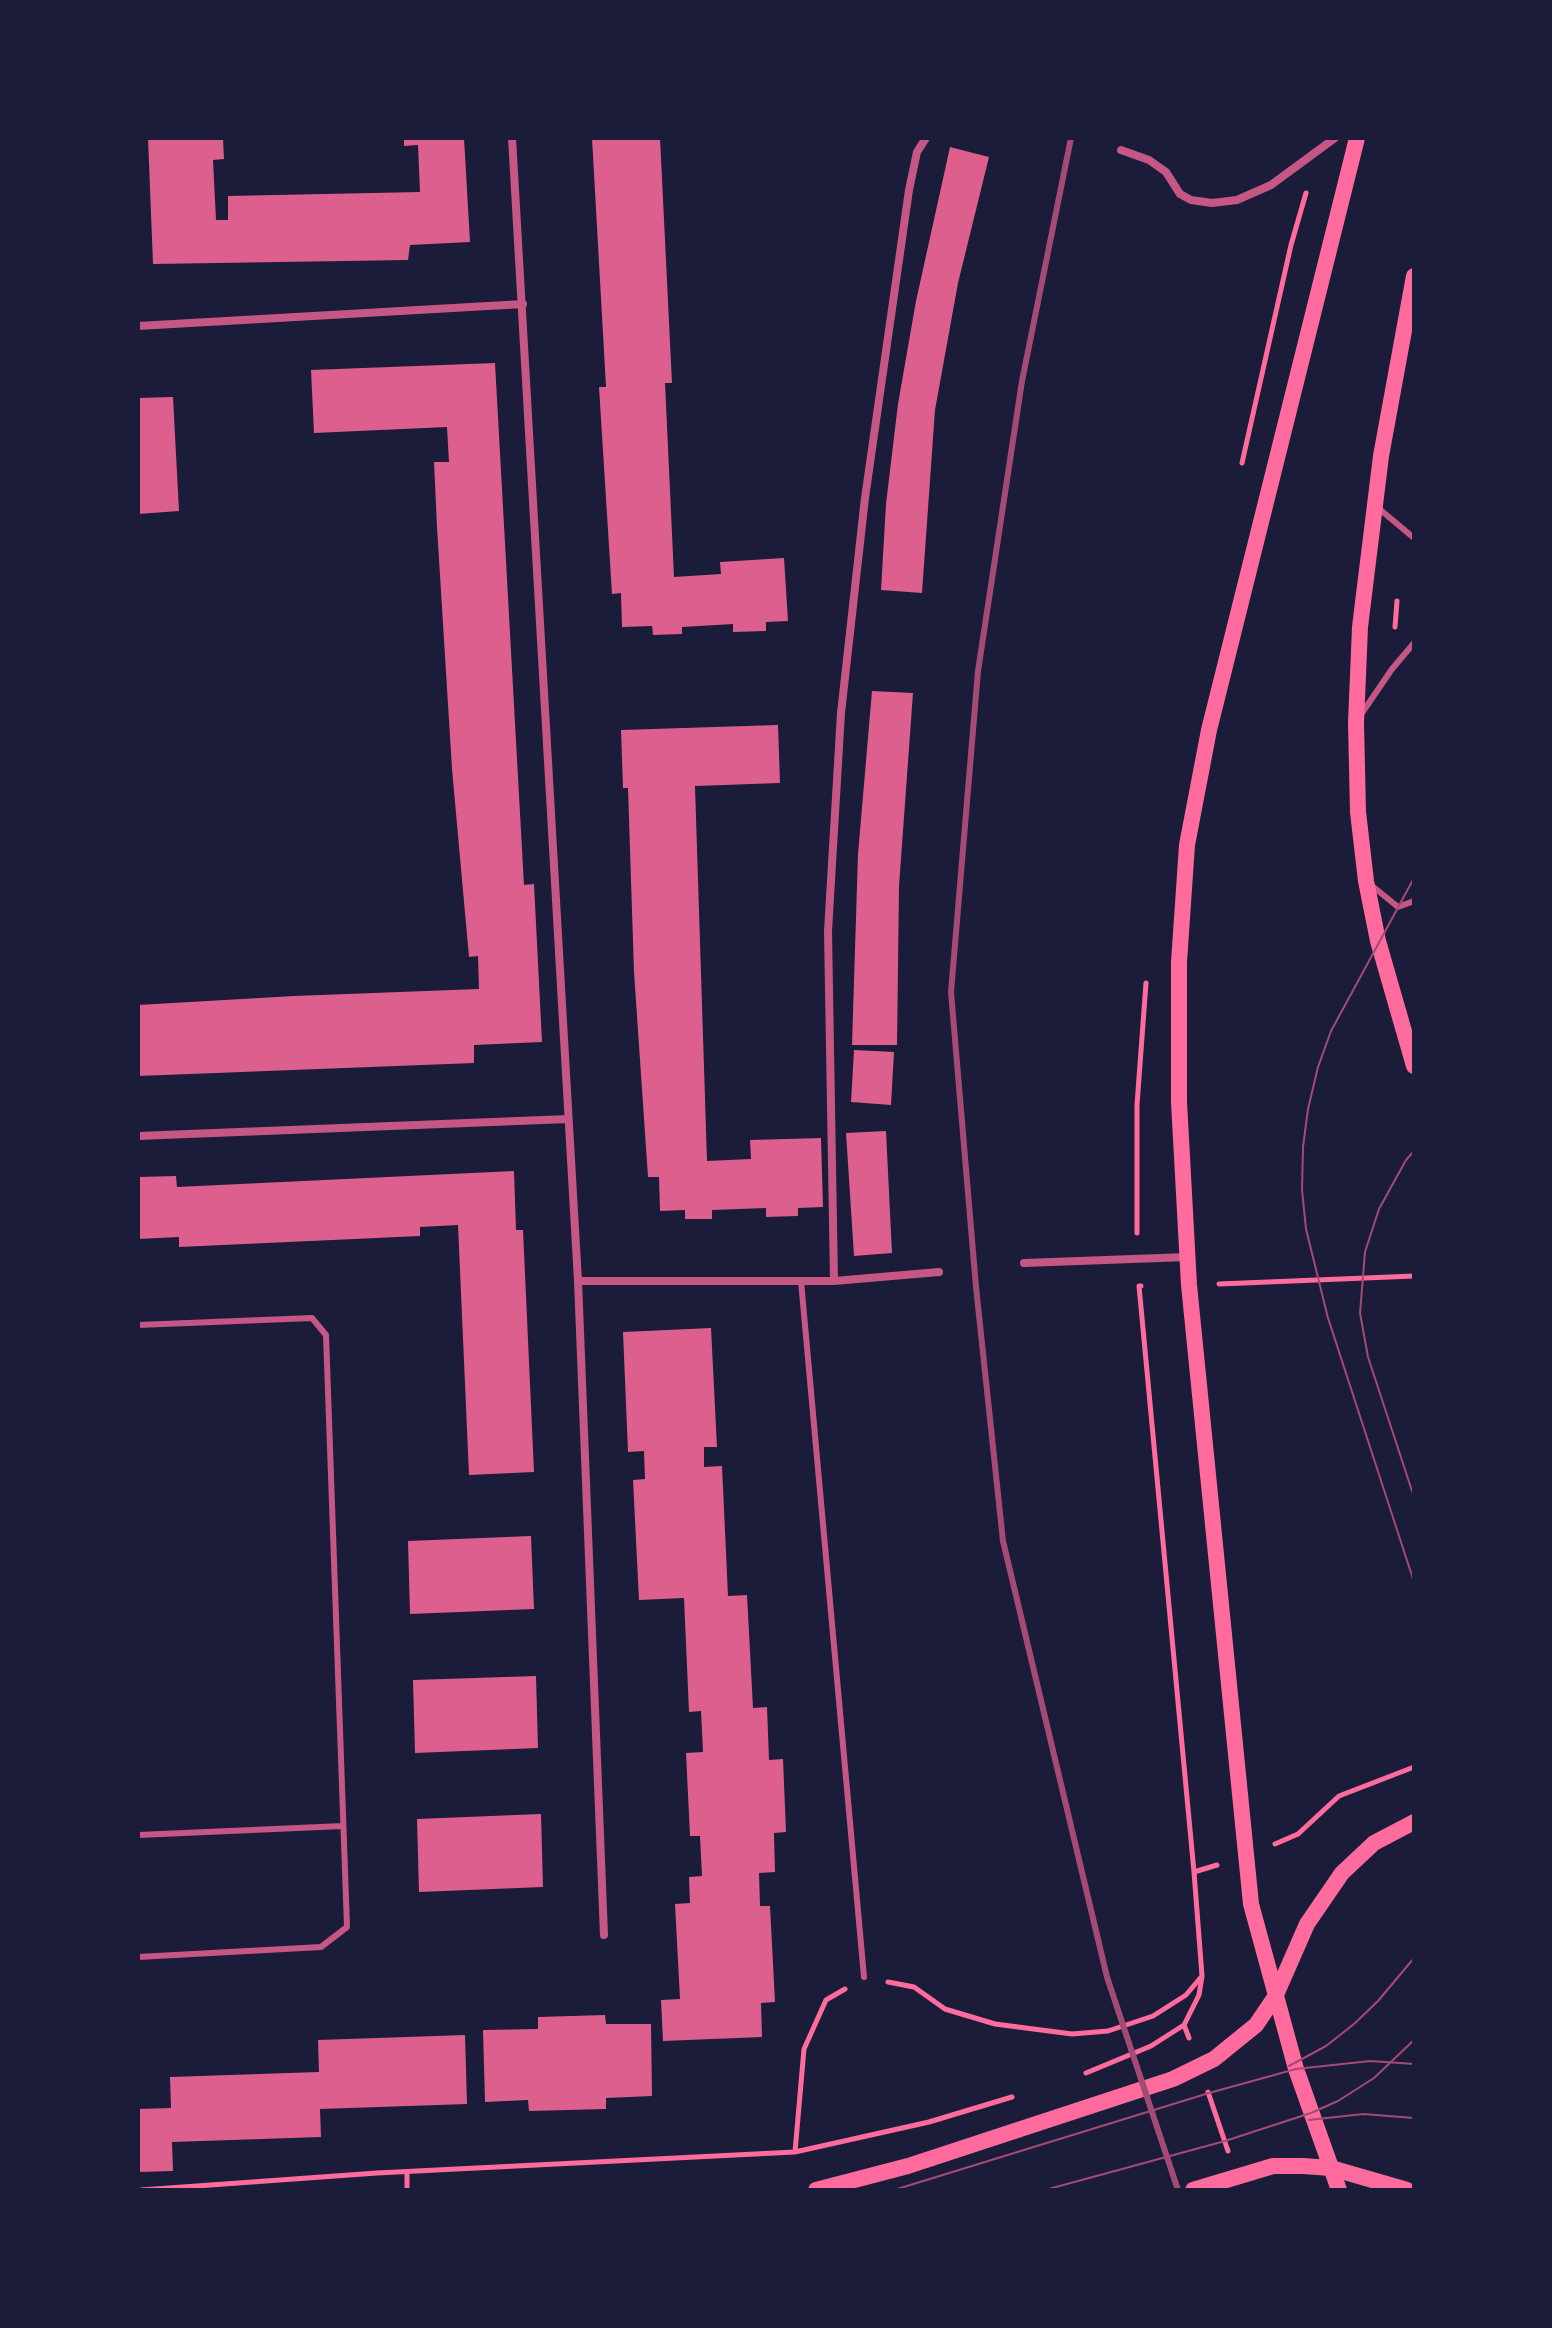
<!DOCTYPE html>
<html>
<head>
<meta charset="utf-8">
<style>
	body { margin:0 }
	#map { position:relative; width:1552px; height:2328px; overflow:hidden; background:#1b1b3a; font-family:Jost,sans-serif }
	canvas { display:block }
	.frame { position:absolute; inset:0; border:140px solid #1b1b3a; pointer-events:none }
</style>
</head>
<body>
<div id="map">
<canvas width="1552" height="2328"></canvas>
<div class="frame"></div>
</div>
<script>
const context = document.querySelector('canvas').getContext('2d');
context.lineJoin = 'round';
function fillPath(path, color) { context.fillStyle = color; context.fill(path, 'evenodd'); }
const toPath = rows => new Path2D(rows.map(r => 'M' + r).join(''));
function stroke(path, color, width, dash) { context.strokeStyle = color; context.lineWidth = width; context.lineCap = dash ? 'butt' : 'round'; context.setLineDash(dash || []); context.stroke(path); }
fillPath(toPath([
	[148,138,223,138,224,159,213,160,216,220,228,220,228,196,420,192,418,145,404,146,404,138,464,138,470,242,410,245,408,260,153,264],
	[592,138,660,138,672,383,665,383,674,577,721,574,720,562,784,558,788,621,766,622,766,631,733,632,733,624,682,627,682,634,653,635,652,626,622,627,621,593,612,594,599,387,606,387],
	[950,147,989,157,958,283,935,410,922,593,881,590,886,504,898,404,916,301],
	[495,363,524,885,534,884,542,1042,474,1045,474,1063,138,1076,138,1005,294,996,479,989,478,956,469,957,452,769,437,527,434,462,449,462,447,427,314,433,311,370],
	[173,397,179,511,138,514,138,398],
	[872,691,913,693,899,886,897,1045,852,1045,858,854],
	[778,725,780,783,695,786,707,1161,751,1159,750,1140,821,1138,823,1207,798,1208,798,1216,766,1217,766,1208,712,1210,712,1219,685,1219,685,1210,660,1211,659,1177,648,1177,634,972,628,788,623,788,621,730],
	[854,1050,894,1052,891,1105,851,1102],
	[886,1131,892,1253,854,1256,846,1133],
	[514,1171,516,1230,523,1230,534,1472,469,1475,458,1225,420,1227,420,1236,179,1247,179,1237,138,1239,138,1177,176,1176,177,1187],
	[711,1328,717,1447,704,1447,704,1467,722,1466,728,1596,747,1595,753,1708,767,1707,769,1760,783,1759,786,1832,774,1833,775,1872,759,1873,760,1906,770,1906,775,2002,761,2003,762,2037,663,2041,661,2000,680,1999,675,1904,690,1903,689,1877,702,1876,700,1836,690,1836,686,1753,703,1752,701,1711,689,1712,684,1598,639,1600,633,1480,645,1479,644,1451,628,1452,623,1332],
	[531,1536,534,1609,410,1614,408,1541],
	[536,1676,538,1748,415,1753,413,1680],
	[541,1814,543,1887,419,1892,417,1819],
	[605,2015,606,2024,651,2024,652,2096,606,2098,606,2109,529,2111,528,2100,485,2102,483,2030,538,2029,538,2017],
	[465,2035,467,2104,320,2109,321,2137,172,2142,173,2171,138,2172,138,2109,171,2108,170,2077,319,2072,318,2040]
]), '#dd5f8e');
stroke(toPath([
	[1242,463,1291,245,1306,193],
	[1395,627,1397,601],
	[1137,1233,1137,1105,1146,983],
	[1219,1284,1414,1276],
	[1141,1286,1139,1286,1194,1872],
	[1275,1844,1298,1834,1339,1796,1414,1767],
	[888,1982,914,1987,945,2009,995,2024,1072,2034,1108,2031,1153,2016,1186,1995,1202,1976],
	[1189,2038,1184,2025,1199,1995,1202,1976,1194,1872,1217,1865],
	[1086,2073,1151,2046,1184,2025],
	[1208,2092,1228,2151],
	[795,2152,804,2049,826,2000,845,1989],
	[407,2172,407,2190],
	[141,2190,377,2173,795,2152,929,2122,1012,2097]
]), '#ff6b9d', 5);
stroke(toPath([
	[1377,507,1414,538],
	[1362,713,1392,669,1414,643],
	[1371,885,1398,907,1414,901],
	[801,1281,864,1977],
	[138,1325,312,1318,326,1335,347,1927,321,1947,138,1957],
	[138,1835,343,1826]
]), '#c65784', 6);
stroke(toPath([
	[512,138,578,1281,604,1935],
	[1121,150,1149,160,1166,172,1180,194,1191,200,1212,203,1237,200,1271,185,1335,138],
	[138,326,523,304],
	[138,1136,568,1119],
	[1024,1263,1187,1257],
	[578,1281,834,1281,939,1272],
	[834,1281,828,931,841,713,865,498,909,190,917,152,926,138]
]), '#c65784', 8);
stroke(toPath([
	[1414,276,1381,456,1360,627,1356,723,1358,812,1366,881,1378,941,1414,1066],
	[816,2190,908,2166,1173,2079,1214,2059,1256,2025,1275,1997,1307,1924,1342,1873,1374,1843,1414,1822],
	[1193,2190,1273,2166,1303,2166,1331,2168,1407,2190],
	[1339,2190,1296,2069,1251,1904,1189,1285,1179,1102,1179,962,1187,845,1209,730,1357,138]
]), '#ff6b9d', 16);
stroke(toPath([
	[1414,878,1331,1031,1318,1067,1308,1109,1303,1147,1302,1190,1306,1229,1328,1318,1414,1582],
	[1414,1151,1406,1160,1379,1209,1365,1252,1360,1313,1368,1357,1414,1497],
	[1289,2066,1326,2046,1354,2024,1378,2001,1414,1958],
	[1309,2120,1363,2114,1414,2118],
	[894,2190,1209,2093,1296,2069,1370,2061,1414,2064],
	[1045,2190,1225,2141,1311,2113,1338,2101,1374,2078,1414,2040]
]), '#a44b75', 2);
stroke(toPath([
	[1071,138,1022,381,978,671,951,992,976,1287,1003,1541,1107,1977,1178,2190]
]), '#a44b75', 6);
</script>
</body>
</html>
